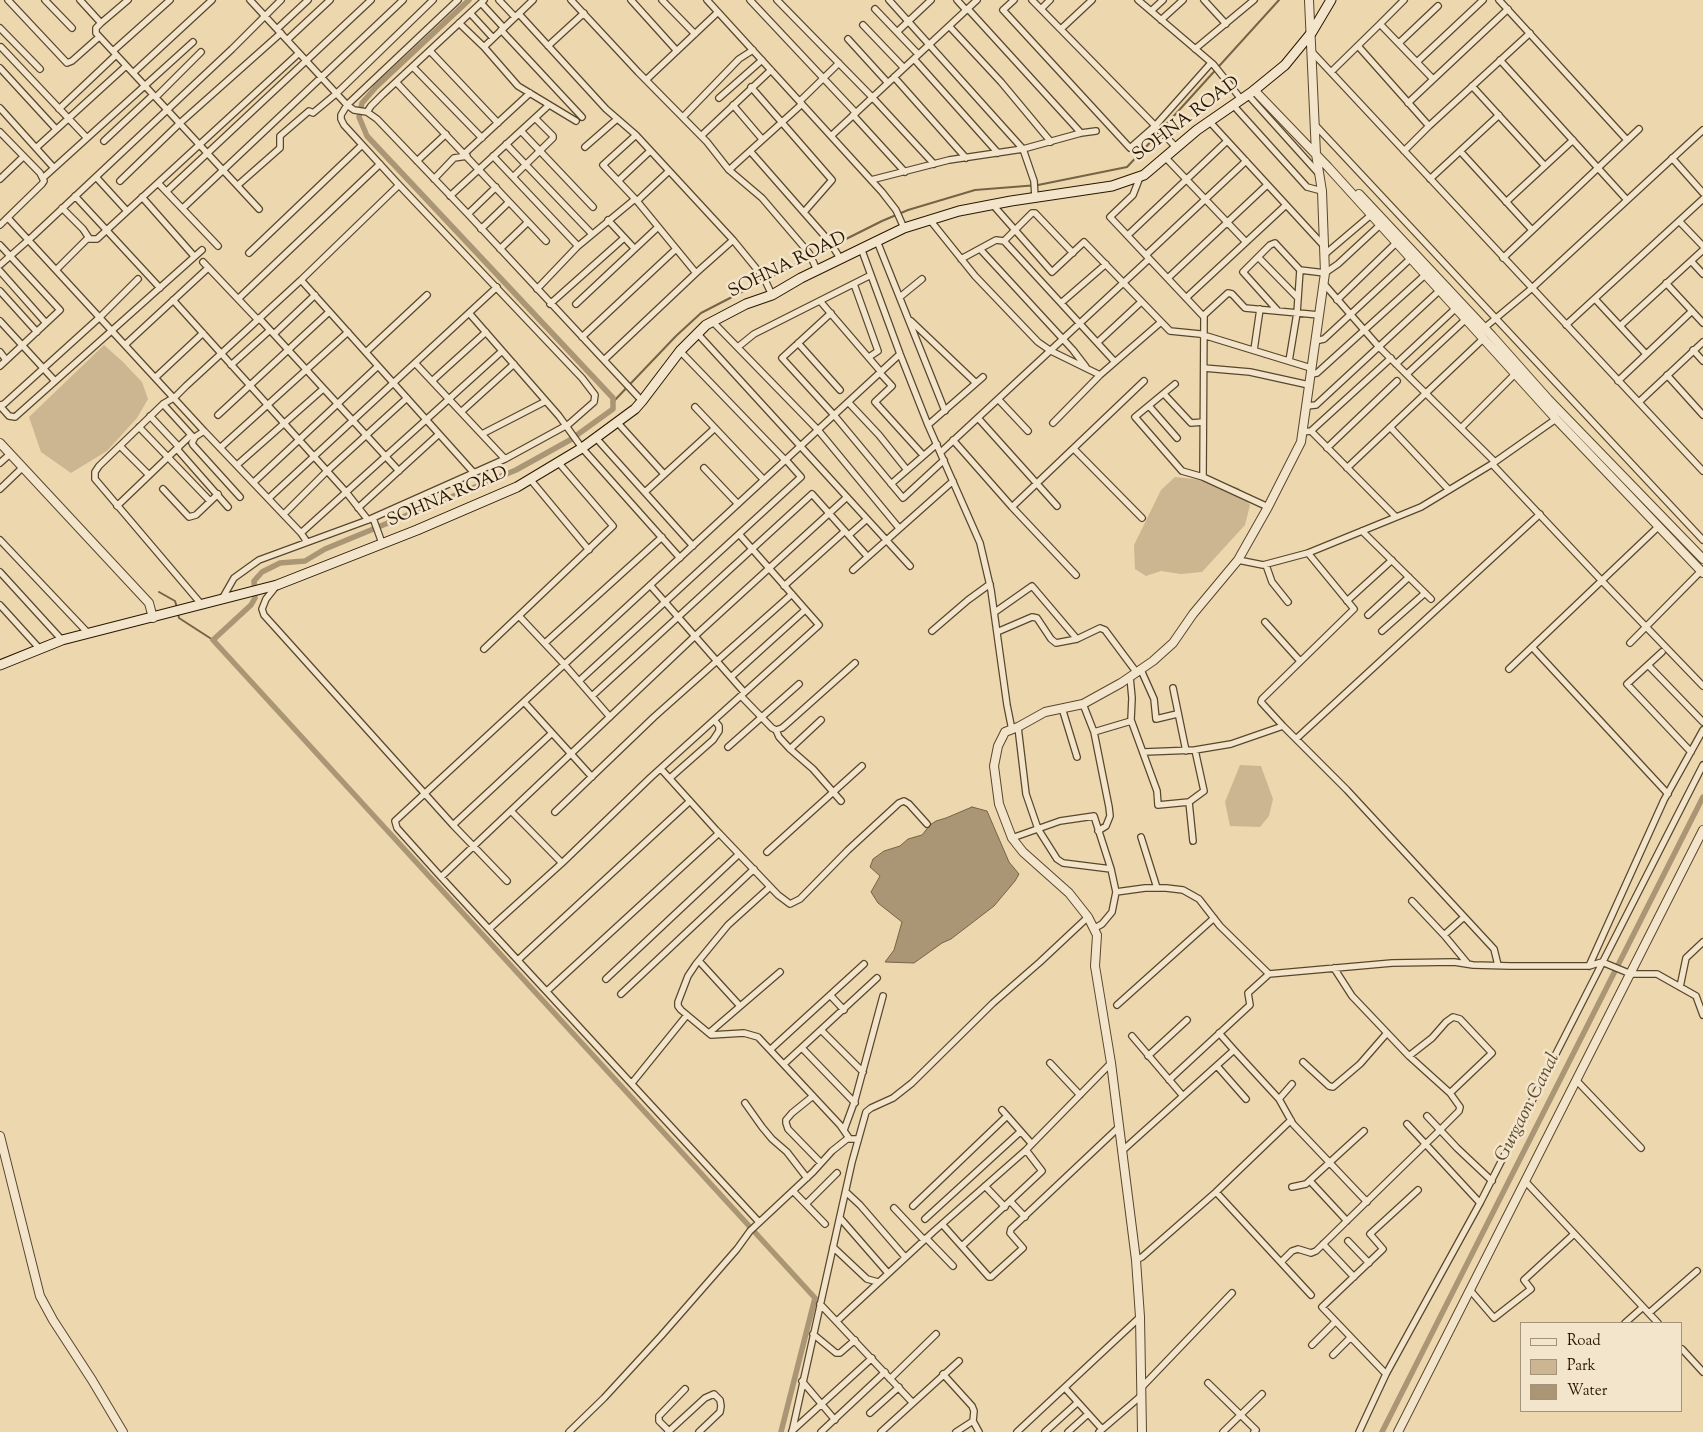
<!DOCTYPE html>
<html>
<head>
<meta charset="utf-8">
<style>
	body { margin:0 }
	#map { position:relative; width:1703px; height:1432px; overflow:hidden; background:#edd7af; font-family:"Sorts Mill Goudy",serif }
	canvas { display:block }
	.legend { position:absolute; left:1520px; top:1322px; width:162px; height:90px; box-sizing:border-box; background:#f3e5cb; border:1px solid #a2937a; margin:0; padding:6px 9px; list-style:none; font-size:15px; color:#281700 }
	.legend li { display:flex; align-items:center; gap:10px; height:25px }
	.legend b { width:25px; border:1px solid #a2937a }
</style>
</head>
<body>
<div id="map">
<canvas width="1703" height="1432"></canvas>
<ul class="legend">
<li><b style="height:6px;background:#f3e5cb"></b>Road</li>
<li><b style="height:14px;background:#ccb691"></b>Park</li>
<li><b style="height:14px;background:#aa9674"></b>Water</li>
</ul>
</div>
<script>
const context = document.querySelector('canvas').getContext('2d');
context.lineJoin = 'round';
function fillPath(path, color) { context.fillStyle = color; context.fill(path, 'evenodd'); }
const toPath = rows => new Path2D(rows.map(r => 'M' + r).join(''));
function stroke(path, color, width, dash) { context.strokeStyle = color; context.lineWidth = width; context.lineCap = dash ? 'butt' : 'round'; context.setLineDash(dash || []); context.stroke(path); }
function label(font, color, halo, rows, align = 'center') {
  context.font = font + ' "Sorts Mill Goudy",serif'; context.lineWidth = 5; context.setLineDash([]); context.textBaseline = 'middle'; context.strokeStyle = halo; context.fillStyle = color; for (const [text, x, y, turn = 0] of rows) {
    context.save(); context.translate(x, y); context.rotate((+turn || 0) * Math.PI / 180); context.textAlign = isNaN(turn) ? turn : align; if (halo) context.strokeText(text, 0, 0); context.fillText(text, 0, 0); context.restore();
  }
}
fillPath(toPath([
	[104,345,123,362,142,382,148,399,137,418,107,451,71,473,41,452,29,417],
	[1175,477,1219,482,1239,488,1250,505,1245,525,1202,572,1181,574,1161,571,1146,576,1135,569,1134,545,1161,490],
	[1240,765,1261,766,1273,799,1269,816,1260,827,1230,826,1225,802]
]), '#ccb691');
const water = toPath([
	[972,807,987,811,1009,862,1019,874,1015,881,994,906,951,939,942,943,914,963,885,962,894,950,902,922,878,903,871,892,880,876,870,867,873,859,884,851,900,846,908,839,922,835,930,825,936,821,946,818,972,807]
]);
fillPath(water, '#aa9674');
stroke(water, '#766346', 1);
stroke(toPath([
	[1162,129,1279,0],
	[834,245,882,221,908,210,975,190,1038,185,1127,167,1159,133],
	[767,279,830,247],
	[613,402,676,336,701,313,763,281],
	[159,592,175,601,177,608],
	[178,613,179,618,213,640]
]), '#766346', 2);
stroke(toPath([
	[469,0,376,87,362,103,359,117,367,136,613,398,613,409,570,440,516,470,325,549,305,561,280,563,262,572,254,581,255,598,251,605,213,640,815,1298,781,1432],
	[1382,1432,1703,797]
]), '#aa9674', 5.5);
const minor = toPath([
	[8,0,67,63,72,61,99,37],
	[45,0,72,28],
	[80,0,101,23],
	[128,0,101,23,96,28,96,33,259,209],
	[250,0,347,105,354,110,367,112,377,119,467,213,642,401],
	[499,0,515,17],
	[571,0,638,72,707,142,729,170,762,198,809,253,817,270],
	[631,0,677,51],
	[662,0,695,34],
	[707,0,882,192,896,210,904,228],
	[750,0,856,113],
	[777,0,872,97,934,164],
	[889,0,1023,149,1034,181,1035,197],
	[957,0,966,10],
	[1014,0,1003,10,1130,148,1155,126,1211,63],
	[1032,0,1176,147],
	[1138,0,1213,64,1241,99],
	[1204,0,1226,24],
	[1499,0,1627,140],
	[481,3,504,28],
	[875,9,918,54],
	[968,9,1081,133],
	[1041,9,1050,0],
	[1151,11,1163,0],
	[470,13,493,38],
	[519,14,606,109,636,135,733,240,764,278,772,295],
	[1161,20,1183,0],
	[459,23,484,47,518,86,576,121],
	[1380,24,1404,0],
	[863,25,904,68],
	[949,26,1001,82,1051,142],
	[0,28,40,69],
	[277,29,308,0],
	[1061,29,1092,0],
	[501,30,582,117],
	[897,32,931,0],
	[848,39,888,83],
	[287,40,330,0],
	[1399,43,1438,6],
	[548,46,584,13],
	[1358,46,1429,126],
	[1,47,87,138],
	[484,47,533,0],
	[1195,49,1254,0],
	[113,51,170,0],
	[430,51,498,123],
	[1313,53,1703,471],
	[914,59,998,153],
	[1500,60,1627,200],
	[1417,62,1483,0],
	[413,67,482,138],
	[0,68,56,129],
	[1331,72,1380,24,1433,79],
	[133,73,212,0],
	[894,77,966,158],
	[646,80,718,12],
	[396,82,546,241],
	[1472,86,1545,166],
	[751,87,832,180,804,212],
	[1248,95,1320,175],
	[156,97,201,52],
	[719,98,762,60],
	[800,101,839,63],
	[1408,103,1508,9],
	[733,105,762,139],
	[1233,105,1307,187,1322,191],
	[0,108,54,168],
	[59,109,116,55],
	[367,112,371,106,382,95,484,0],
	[853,115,905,172],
	[683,117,739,59,753,50],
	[1209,121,1323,245],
	[1316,126,1703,540],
	[521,131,593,207],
	[0,132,40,173,44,181,42,184,0,225],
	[636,135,603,165,637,201,696,273],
	[701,136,771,70],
	[831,136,977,0],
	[104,141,153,95],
	[506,144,592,234],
	[585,147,617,119],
	[36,148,126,66],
	[750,151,829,241,840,258],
	[1404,151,1429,126,1530,33],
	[1460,151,1532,230],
	[464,154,530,93],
	[493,156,578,246],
	[1165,157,1245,241],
	[1672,158,1703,193],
	[417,161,446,134],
	[729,170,802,104],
	[96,177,127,211],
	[513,177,553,138,553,136,535,118],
	[1140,177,1133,195,1110,217,1204,317,1203,477],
	[43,178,193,42],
	[0,179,23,157],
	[434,179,454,158,467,156],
	[1430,179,1499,115],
	[871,180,949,160,1023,149,1081,133,1096,131],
	[120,181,180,123,281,33],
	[618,181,650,151],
	[158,183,218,246],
	[238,185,280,148,280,136,309,111,313,113,337,93,433,0],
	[167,191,371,0],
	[75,196,160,288],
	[450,196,549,105],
	[142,197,194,256],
	[637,201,669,171],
	[1506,202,1573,140],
	[993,205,1052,272,1084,242,1170,331,1200,334,1311,368],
	[62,208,83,229,89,238],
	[183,208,403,0],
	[468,214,496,187],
	[8,218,204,431],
	[608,220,634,248],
	[930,220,975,276,1038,342,1051,351,1100,375],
	[1679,221,1703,246],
	[481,229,509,202],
	[1128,235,1227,141],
	[877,241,945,411],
	[1004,241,1032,213,1035,213,1073,253],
	[0,245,60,310,0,366],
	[861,248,900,354,928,425,980,543,991,590,1007,705,1012,730],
	[500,249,528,222],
	[980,249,1073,350,1086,367],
	[249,253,362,145],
	[1146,255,1246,161],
	[1324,255,1371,215],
	[1258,257,1243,272,1278,311],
	[1503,258,1639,129],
	[961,259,996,240,1004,241,1115,362],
	[1691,261,1703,274],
	[203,262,258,320],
	[0,265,33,236,232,49,281,0],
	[56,270,87,239,97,239,299,53],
	[0,271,46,323],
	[1168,278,1267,185],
	[301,280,474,473],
	[1666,283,1703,323],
	[854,284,878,351,869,357],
	[1324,284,1379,347,1495,462],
	[537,289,577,247,635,199],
	[0,291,37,332],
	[900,297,922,279],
	[1186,298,1286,205],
	[1298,298,1258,257,1270,245,1275,243,1300,270],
	[238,299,380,164],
	[1595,299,1646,354],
	[173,300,346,492,368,520],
	[1337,300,1396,243],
	[820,301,881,372],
	[1061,303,1106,264],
	[550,304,624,238],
	[576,304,658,227],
	[469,313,559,416,582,448,680,558],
	[831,313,782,358,834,415,903,498,944,460],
	[1203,316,1228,293,1232,294,1245,308,1319,315],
	[259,318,399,471],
	[0,321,55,381],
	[712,321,818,430,899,528],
	[911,321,976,383],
	[1566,325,1703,199],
	[1620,326,1703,250],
	[1483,329,1531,289,1703,130],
	[697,333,910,566],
	[274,334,315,295],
	[582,337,676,249],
	[1315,341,1324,339,1410,259],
	[1098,342,1141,302],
	[798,343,840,390],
	[126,344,208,268],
	[738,347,754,334,871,275],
	[1254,350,1260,309],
	[1693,350,1703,361],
	[680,351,785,460],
	[0,352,6,360],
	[366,352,427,295],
	[604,360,696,273,733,240],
	[1289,361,1297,313,1300,270,1325,273,1338,264,1380,225],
	[415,363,505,459],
	[1396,364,1456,308],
	[231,365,270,330],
	[1204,368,1250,372,1309,385],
	[880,373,892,386,875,402,923,455],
	[1311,374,1317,373,1425,275],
	[1407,374,1466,319],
	[1667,375,1703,415],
	[156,377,203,333],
	[432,381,486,332],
	[1618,381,1692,311],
	[1175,384,1135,417,1182,471,1203,477,1268,507],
	[1164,394,1191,423,1203,422],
	[998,399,1028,431],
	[848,402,879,435,907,470],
	[1639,402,1703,342],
	[163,404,99,466,95,472,95,479,202,605],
	[0,405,4,404,100,317,138,279],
	[0,406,9,416,15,417,202,250],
	[1149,406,1177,438],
	[1306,406,1316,405,1440,290],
	[695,407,764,480],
	[461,412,514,364],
	[218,415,329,312],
	[150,416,179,447],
	[978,418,1057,506],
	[617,422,664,474],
	[1053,423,1100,375,1161,322],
	[928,425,983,377],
	[139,427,210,501],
	[1390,427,1449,490],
	[1461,428,1515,374],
	[1311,431,1391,358],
	[1302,432,1311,431,1396,517],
	[482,434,546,401],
	[195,437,192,443,193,445,240,497],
	[596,438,693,546],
	[953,440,1012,507,1076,575],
	[120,446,149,475],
	[220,448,348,332],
	[1327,448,1397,381],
	[177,449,228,507],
	[1074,449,1142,518],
	[941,452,1149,259],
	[0,463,10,454],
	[1492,464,1602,581,1703,686],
	[237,465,323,389],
	[704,468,738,504],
	[1347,468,1484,338],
	[530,479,589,550],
	[254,482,378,366],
	[891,484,937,444],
	[0,489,23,467],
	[163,489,189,517,196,515,218,494],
	[645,492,715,428],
	[269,498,497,287],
	[117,506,191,435],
	[1012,507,1144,381],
	[358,508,439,434],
	[284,514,327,471,407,398],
	[373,518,382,543],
	[1362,531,1431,599],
	[301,533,204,431,195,437,193,437,163,404,175,397,186,386,301,280,399,185],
	[849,535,867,519],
	[0,540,88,633],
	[307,542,301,533,502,351],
	[1308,553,1354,609,1262,699,1261,702,1283,726,1347,790,1494,949,1498,965],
	[1238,560,1263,565,1308,553,1421,507,1492,464,1556,419],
	[1266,565,1272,582,1288,602],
	[853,570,953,481],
	[0,572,62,640],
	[277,585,266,599,262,609,264,615,453,825,507,881],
	[650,585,744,692],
	[784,586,845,531],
	[222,599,234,578,259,560,368,520,505,459,569,424,594,402,595,395,582,378,399,185,344,125,341,119,341,115,347,105,458,0],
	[1347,601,1392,560],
	[0,605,39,648],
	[995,612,1032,586,1077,639],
	[1368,615,1409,577],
	[519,616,564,664,610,717],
	[1265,622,1300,661],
	[932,631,968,600,990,584],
	[1382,631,1425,593],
	[997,632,1032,617,1037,618,1051,639,1056,643,1077,639,1100,628,1105,630,1137,673],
	[545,643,662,537],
	[1630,643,1701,571],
	[1532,647,1668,794],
	[484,649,613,526,558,462],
	[1662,652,1627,684,1691,752],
	[1648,665,1703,722],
	[1509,669,1659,526],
	[1141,670,1154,699,1156,719,1177,714],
	[731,677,805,610],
	[1130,677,1132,698,1131,720,1157,791,1158,805,1189,802,1193,841],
	[579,681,801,477,786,460],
	[1173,688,1186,751],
	[592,696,812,494,867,556],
	[741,696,772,728,776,730,782,728,789,722,855,663],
	[524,702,592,777],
	[1083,704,1094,732,1109,807,1110,816,1106,826,1098,831],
	[1062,708,1077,757],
	[1018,727,1026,794,1038,829,1057,859,1063,863,1111,869],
	[776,730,779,737,790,749,813,769,841,801],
	[1094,732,1131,721],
	[1296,739,1540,514],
	[728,747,799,684],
	[790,749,821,720],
	[1144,752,1195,750,1231,744,1283,726],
	[661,769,716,830,778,895,790,904,800,899,848,850,899,803,904,801,909,804,927,824],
	[670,778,713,740,719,731,719,726,714,720],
	[1189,802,1204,791,1195,750],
	[511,811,562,863],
	[555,812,654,717,792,594],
	[453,825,552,733],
	[1141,837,1157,888],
	[1012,838,1060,821,1094,816,1111,869,1116,892,1112,912,1102,924,1095,928],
	[767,852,862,766],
	[441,877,695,636,847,497],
	[770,887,728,925,696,964,688,976,678,1002,678,1006,681,1010,711,1035,744,1033,758,1037,840,1125,849,1138],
	[1116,892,1145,888,1166,888,1183,890,1199,899,1220,926,1269,974,1392,963,1454,962,1473,965,1511,966,1589,966,1602,962,1631,974,1657,974,1696,996,1703,1015],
	[1412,901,1444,935,1468,964],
	[489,929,562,863,650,778,819,625,739,534],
	[1444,935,1464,917],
	[518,960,690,801],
	[699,961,740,1006],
	[1589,966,1664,800,1703,730],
	[1334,968,1352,996,1409,1056,1450,1093],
	[606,979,739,854],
	[1680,987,1686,958,1703,942],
	[547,991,719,833],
	[621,994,754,869],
	[830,995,844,1010],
	[1117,1005,1214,918],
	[821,1030,863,1072],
	[709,1033,780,972],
	[1219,1033,1234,1050,1279,1099,1293,1124,1367,1202],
	[1132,1036,1183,1096],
	[802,1048,855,1103],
	[771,1049,864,964],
	[1148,1056,1187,1020],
	[1303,1062,1329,1086,1333,1087,1360,1064,1387,1033],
	[1050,1063,1080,1095],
	[784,1064,877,978],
	[1217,1066,1246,1099],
	[1169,1080,1250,1005,1248,993,1269,974],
	[1576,1080,1641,1148],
	[632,1083,687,1015],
	[813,1096,792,1113,786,1120,786,1123,788,1129,821,1163],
	[1279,1099,1292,1084],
	[745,1103,762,1127,772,1139,787,1152,807,1178],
	[1002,1110,1031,1143],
	[1427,1116,1457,1148,1492,1181],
	[1407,1124,1480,1203],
	[844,1130,855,1100,883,996],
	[1122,1151,1234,1050],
	[1310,1181,1347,1221],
	[1525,1181,1658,1323],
	[985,1186,1005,1207],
	[1292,1187,1306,1184,1364,1131],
	[793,1191,825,1224],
	[846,1192,860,1205,905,1257],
	[1216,1192,1311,1295],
	[1011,1202,1025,1217],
	[806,1204,837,1173],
	[913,1206,1007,1116],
	[894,1208,924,1240],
	[840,1218,888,1273],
	[925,1219,1020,1132],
	[759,1222,441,877,397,828,395,821,900,354],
	[942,1224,989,1277,991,1277,1023,1248,1010,1233,1011,1229,1118,1128],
	[926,1238,953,1266],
	[1348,1241,1369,1263],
	[1323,1244,1354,1277],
	[962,1246,1042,1171,1026,1150],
	[833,1247,867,1279,878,1282],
	[1136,1260,1142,1257,1216,1192,1291,1120],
	[1281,1262,1292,1251,1298,1249,1311,1253,1316,1251,1440,1130,1459,1111,1460,1107,1450,1093,1492,1053,1460,1019,1453,1017,1446,1022,1432,1038,1409,1056],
	[1470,1290,1494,1318,1531,1289,1524,1280,1574,1234],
	[820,1304,912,1402],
	[1649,1313,1697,1271],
	[837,1321,933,1232,1026,1150,1111,1063],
	[1625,1323,1643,1307],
	[813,1334,836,1353,840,1353,855,1340],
	[1312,1345,1335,1322],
	[1682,1349,1703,1372],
	[1333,1355,1350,1338],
	[943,1374,972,1406,974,1411,973,1421,979,1432],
	[1386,1374,1322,1307,1383,1249,1370,1234,1418,1190],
	[890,1379,936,1334],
	[802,1381,835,1420],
	[1208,1383,1256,1430,1254,1432],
	[1065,1388,1102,1429],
	[1141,1388,1232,1293],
	[870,1413,899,1387],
	[669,1431,659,1421,659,1416,685,1389],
	[792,1431,872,1358],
	[569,1432,604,1398,661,1336,737,1249,750,1231,813,1172,832,1151,847,1139,858,1139],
	[668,1432,705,1398,714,1394,720,1400,721,1406,720,1412,699,1432],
	[792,1432,852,1162,866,1112,871,1108,893,1098,912,1083,993,1003,1040,962,1088,917],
	[821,1432,885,1372],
	[881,1432,959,1361],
	[956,1432,973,1421],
	[1017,1432,1140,1317],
	[1045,1432,1077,1403],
	[1068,1432,1088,1414],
	[1099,1432,1142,1395],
	[1223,1432,1262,1394],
	[1359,1432,1386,1374,1480,1203,1703,765]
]);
const tertiary = toPath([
	[1254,90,1328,167,1556,419,1703,573],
	[1359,194,1492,336,1548,399,1703,559],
	[0,443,149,603,153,618],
	[0,1136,40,1296,53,1320,92,1380,123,1432],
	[1142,1432,1140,1317,1136,1260,1111,1063,1095,966,1097,935,1088,917,1069,893,1023,852,1012,838,999,804,994,766,998,746,1005,732,1018,727,1045,712,1083,704,1121,683,1153,661,1173,643,1193,614,1238,560,1268,507,1301,442,1325,273,1322,191,1316,154,1309,0],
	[1398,1432,1703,830]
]);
const secondary = toPath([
	[0,665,62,640,277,585,417,530,517,487,582,448,635,409,642,401,680,351,706,325,746,304,772,295,801,278,904,228,959,211,1011,201,1112,186,1144,175,1197,130,1252,92,1285,65,1312,32,1331,0]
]);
stroke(minor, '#59472c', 8);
stroke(tertiary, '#59472c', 10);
stroke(secondary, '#281700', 11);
stroke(minor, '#f3e5cb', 5.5);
stroke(tertiary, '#f3e5cb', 8);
stroke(secondary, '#f3e5cb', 9);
label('18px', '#281700', '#f3e5cb', [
	["SOHNA ROAD",1187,120,-37],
	["SOHNA ROAD",788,266,-26],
	["SOHNA ROAD",448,498,-23]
]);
label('italic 19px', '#5c4a2e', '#f3e5cb', [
	["Gurgaon Canal",1529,1108,-63]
]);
</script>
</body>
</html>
